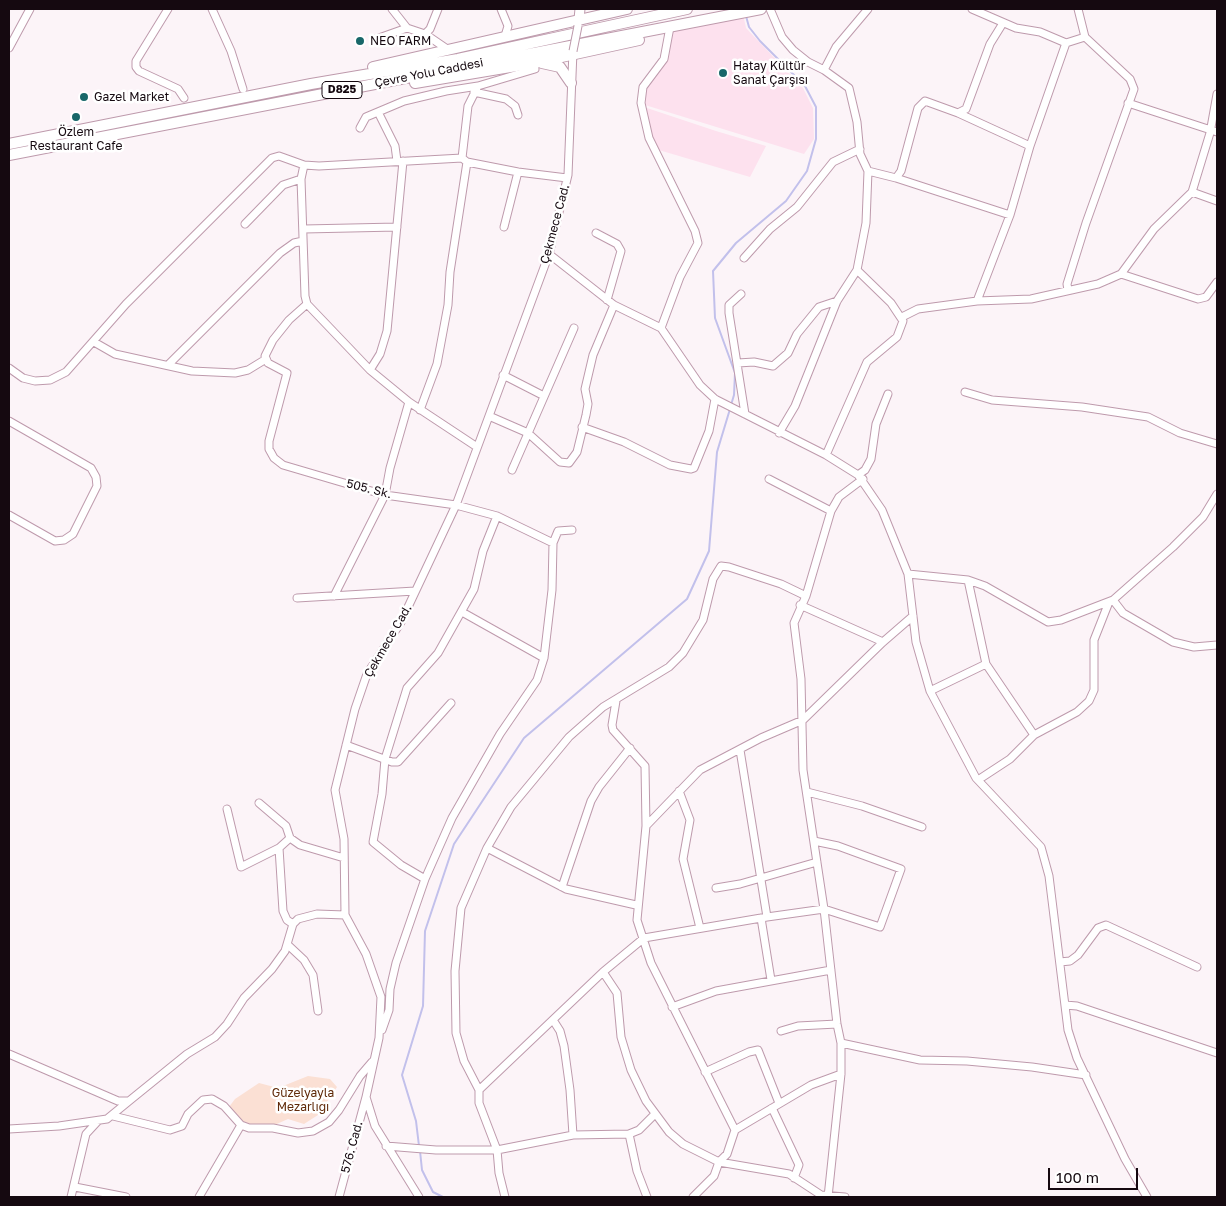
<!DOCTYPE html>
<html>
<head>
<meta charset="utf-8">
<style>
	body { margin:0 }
	#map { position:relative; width:1226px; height:1206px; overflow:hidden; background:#fcf4f8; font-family:"Golos Text",sans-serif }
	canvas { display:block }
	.frame { position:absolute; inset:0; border:10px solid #150910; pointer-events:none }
	.scale { position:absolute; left:1048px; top:1168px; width:90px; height:22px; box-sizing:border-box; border:2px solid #150910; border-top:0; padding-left:6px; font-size:15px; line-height:18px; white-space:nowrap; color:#150910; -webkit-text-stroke:4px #fff; paint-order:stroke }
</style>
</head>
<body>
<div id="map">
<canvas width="1226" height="1206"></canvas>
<div class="frame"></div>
<div class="scale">100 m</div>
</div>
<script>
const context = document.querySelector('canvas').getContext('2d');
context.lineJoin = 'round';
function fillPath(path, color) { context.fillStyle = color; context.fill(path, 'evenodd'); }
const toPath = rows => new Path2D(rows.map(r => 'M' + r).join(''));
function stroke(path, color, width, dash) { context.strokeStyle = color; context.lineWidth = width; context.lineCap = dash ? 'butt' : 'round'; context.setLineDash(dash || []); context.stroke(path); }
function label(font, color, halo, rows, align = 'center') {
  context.font = font + ' "Golos Text",sans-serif'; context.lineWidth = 5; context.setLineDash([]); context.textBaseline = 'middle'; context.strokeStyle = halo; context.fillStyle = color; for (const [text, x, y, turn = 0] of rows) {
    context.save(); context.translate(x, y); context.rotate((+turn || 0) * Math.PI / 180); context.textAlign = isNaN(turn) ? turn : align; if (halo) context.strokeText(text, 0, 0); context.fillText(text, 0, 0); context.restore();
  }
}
fillPath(toPath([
	[743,14,746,28,803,88,813,108,814,139,804,154,645,105,646,87,666,60,671,30],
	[644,107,716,131,766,146,750,177,652,148]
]), '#fde1ee');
fillPath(toPath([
	[308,1076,330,1079,337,1087,318,1115,304,1124,288,1119,270,1127,243,1126,229,1107,235,1099,259,1083,278,1088]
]), '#fbe0d4');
stroke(toPath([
	[731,405,734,395,735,373,715,318,713,271,736,243,786,201,807,171,816,139,816,107,805,86,760,41,749,27,746,16],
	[419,1146,416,1121,402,1075,423,1006,425,931,454,844,524,738,687,599,709,551,717,452,730,409],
	[420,1151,422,1170,433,1192,443,1197]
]), '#c2c0eb', 2);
const minor = toPath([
	[168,9,136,61,136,67,139,71,178,89,184,98],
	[212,9,231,51,243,89],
	[392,9,407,28,425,34,447,49],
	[501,9,508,26,505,36],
	[770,9,782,37,793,50,808,62,824,70,849,88,857,122,860,154,868,171,866,223,857,270,837,301,795,406,779,433],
	[972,9,1016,28,1040,32,1066,43,1085,37],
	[425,34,430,29,438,9],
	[376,39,407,28],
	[9,48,30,9],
	[824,70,836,47,868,9],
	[474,92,506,99,515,106,518,115],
	[1128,103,1217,132],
	[378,112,395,146,397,161],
	[958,113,1030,146],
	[360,128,366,117,404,101,446,91,478,86],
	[467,162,518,172,567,178],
	[304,165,301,179,305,296,307,304,370,370,409,402,477,447],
	[868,171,896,178,901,171,918,108,925,101,958,113,966,109,990,44,1003,23],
	[896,178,1010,215],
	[1192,192,1217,201],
	[245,224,283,185,301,179],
	[504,227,518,172],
	[304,229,397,227],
	[596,233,617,244,621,251,607,300],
	[549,254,614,305,661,328,700,385,715,399,826,455,858,475,882,510,908,574,916,642,930,691,976,778,1041,847,1049,876,1068,1030,1077,1058,1125,1159,1147,1197],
	[744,258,770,229,797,207,833,162,860,149],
	[1121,274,1198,299,1206,297,1217,282],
	[1068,290,1067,284,1086,223,1134,89,1130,79,1085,37,1078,9],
	[741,294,729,305,729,313,745,414],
	[977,301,1010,215,1030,146,1066,43],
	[307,304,289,320,273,340,265,356,268,363,287,373,269,441,269,449,274,458,283,465,385,495,456,505,497,516,553,543],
	[902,317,918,309,977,301,1031,299,1098,284,1121,274,1154,229,1192,192,1210,133,1217,94],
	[661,328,680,277,698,243,695,231,649,138,641,103,643,87,664,59,670,27],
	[94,342,115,354,192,371,235,373,248,370,266,359],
	[738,363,754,362,773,366,788,353,797,334,819,307,837,301],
	[169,364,280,253,294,243,303,241],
	[9,368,23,378,35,381,50,380,66,372,126,304,272,158,279,156,304,165,319,166,462,158],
	[370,370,380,354,387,331,403,161],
	[503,375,544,396],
	[965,392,992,400,1082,407,1148,417,1180,433,1217,444],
	[420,410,437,364,448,305,450,272,467,162,462,158,468,106,478,86,535,69,534,63],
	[489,416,528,433,560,462,569,463,577,452,586,415,588,404,585,389,593,355,614,305],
	[9,421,91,468,96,477,97,486,73,534,64,540,55,541,9,515],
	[582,427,624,442,670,465,691,469,694,468,709,431,715,399],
	[826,455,867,362,897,337,903,321,891,303,857,270],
	[512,470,574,328],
	[858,475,865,470,871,459,876,424,888,394],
	[769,479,831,511],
	[908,574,968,580,985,586,1048,622,1061,620,1113,600,1173,547,1203,517,1217,494],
	[968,580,986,664,1034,735],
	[334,596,385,495,390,468,409,402],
	[297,598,415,591],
	[1113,600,1123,613,1173,642,1194,647,1217,645],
	[800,605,883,642],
	[462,612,544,658],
	[930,691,986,664],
	[616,701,612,725,613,730,645,766,646,826],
	[346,745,392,762,398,762,451,703],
	[740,750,767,917],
	[978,780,1010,759,1034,735,1077,712,1089,701,1094,690,1094,640,1109,602],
	[679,791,690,820,683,859,700,928],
	[807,792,862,806,922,827],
	[259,803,286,826,290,838],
	[227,809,241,867,279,848,290,838,300,845,344,858],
	[814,841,838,846,901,869,880,927,824,909,767,917,644,938,603,972,617,993,621,1037,631,1070,646,1101,669,1132,683,1144,719,1162,789,1174,821,1195,845,1197],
	[279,848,283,911,287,920,293,924],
	[487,848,566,889,636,905],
	[425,879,401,865,373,842,382,794,385,759,407,688,438,653,474,589,483,551,497,516],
	[562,887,591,801,599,787,630,748],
	[716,888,740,884,817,862],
	[761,918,771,980],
	[288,945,304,960,313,975,318,1011],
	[1060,962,1070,961,1078,955,1098,928,1106,925,1197,967],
	[1065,1005,1077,1006,1217,1053],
	[672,1007,716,991,831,970],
	[553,1020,560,1031,564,1046,570,1090,573,1135],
	[382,1030,389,1010,390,989,396,963,425,879,452,818,500,734,537,680,544,658,552,590,553,543,558,531,572,530],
	[781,1031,798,1026,837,1024],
	[841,1043,920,1060,967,1061,1032,1067,1086,1075],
	[9,1054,118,1101,129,1101,187,1054,215,1037,227,1024,244,998,272,969,285,951,293,924,298,919,317,914,345,915],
	[705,1072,749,1052,758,1050,779,1103],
	[479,1090,603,972],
	[772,1108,799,1165,794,1178],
	[113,1116,170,1130,182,1126,188,1114,203,1100,212,1099,224,1106,241,1125,249,1128,273,1128,298,1133,313,1131,329,1122,339,1110,360,1076,372,1062],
	[9,1129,59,1126,107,1119,129,1101],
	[735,1130,651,963,637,920,646,826,700,770,761,738,803,720,883,642,913,616],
	[629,1134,637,1171,647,1197],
	[386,1146,436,1150,497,1150,573,1135,629,1134,639,1130,655,1114],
	[75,1187,126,1197],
	[71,1197,86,1134,98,1121],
	[199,1197,241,1125],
	[339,1197,366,1097],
	[419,1197,375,1126,366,1097,379,1038,381,997,366,954,345,915,344,839,335,790,355,709,367,674,401,622,456,505,549,254,568,175,573,51],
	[505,1197,499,1173,497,1150,479,1103,479,1090,464,1061,456,1033,455,971,461,908,487,848,511,807,569,737,603,707,669,667,683,653,703,620,713,579,721,566,729,567,781,584,806,596],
	[693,1197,714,1176,719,1162,727,1154,735,1130,811,1085,841,1074],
	[828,1197,841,1074,841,1043,837,1024,824,909,803,770,801,679,794,623,806,596,831,511,839,497,863,479]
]);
const major = toPath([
	[579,19,580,9]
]);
const highway = toPath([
	[542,63,560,67,571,83],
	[373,67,627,9],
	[415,83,534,63,639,40],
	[9,144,311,84,458,59,687,9],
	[9,155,761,9]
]);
stroke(minor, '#be9aac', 9);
stroke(major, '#be9aac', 11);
stroke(highway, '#be9aac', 12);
stroke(minor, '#fff', 7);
stroke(major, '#fff', 9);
stroke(highway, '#fff', 10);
const minorBridge = toPath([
	[573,51,578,26]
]);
stroke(minorBridge, '#be9aac', 9, []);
stroke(minorBridge, '#fff', 7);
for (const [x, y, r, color] of [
	[360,41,5,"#186769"],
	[723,73,5,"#186769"],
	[84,97,5,"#186769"],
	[76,117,5,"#186769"]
]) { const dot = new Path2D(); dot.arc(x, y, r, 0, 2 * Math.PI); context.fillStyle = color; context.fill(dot); stroke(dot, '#fff', 2); }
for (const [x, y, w] of [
	[342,90,40]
]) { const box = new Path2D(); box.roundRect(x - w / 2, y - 8.5, w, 17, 4); context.fillStyle = '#fff'; context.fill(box); stroke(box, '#150910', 1); }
label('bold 11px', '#150910', null, [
	["D825",342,90]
]);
label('12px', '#150910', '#fff', [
	["NEO FARM",370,41],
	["Hatay Kültür",733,66],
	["Sanat Çarşısı",733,80],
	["Gazel Market",94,97],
	["Özlem",76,132,"center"],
	["Restaurant Cafe",76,146,"center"]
], 'left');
label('12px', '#150910', '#fff', [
	["Çevre Yolu Caddesi",429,73,-11],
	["Çekmece Cad.",555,224,-75],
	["505. Sk.",369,489,14],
	["Çekmece Cad.",388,641,-60],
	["576. Cad.",352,1147,-75]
]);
label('12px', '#602a0a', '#fff', [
	["Güzelyayla",303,1093],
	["Mezarlığı",303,1107]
]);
</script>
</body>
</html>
